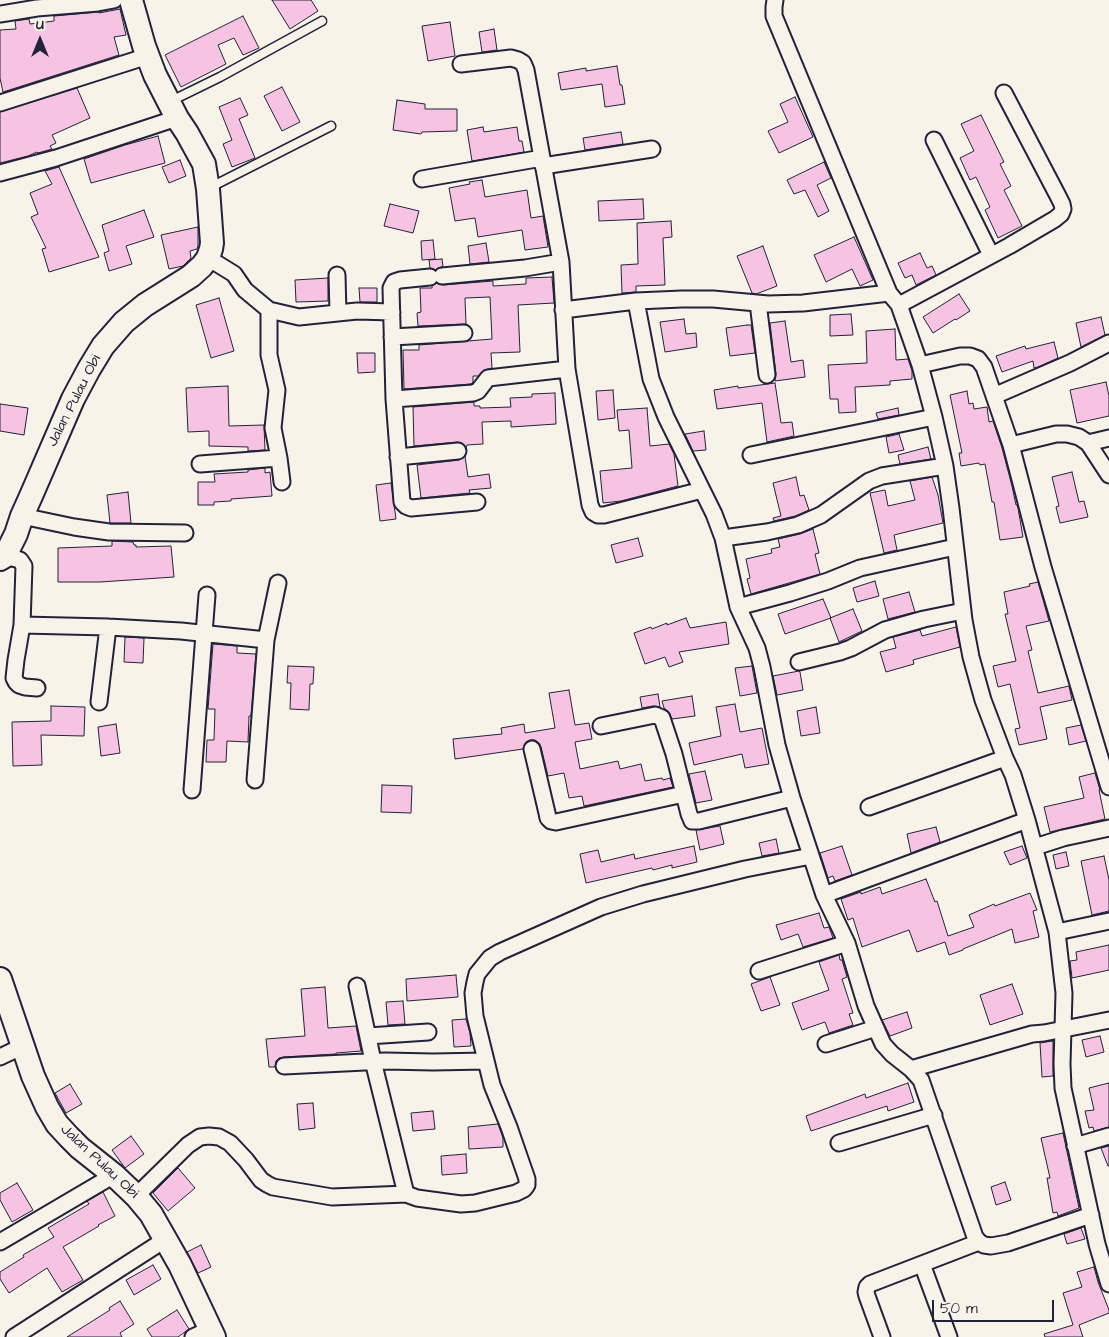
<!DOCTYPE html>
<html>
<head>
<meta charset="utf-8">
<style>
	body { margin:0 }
	#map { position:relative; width:1109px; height:1337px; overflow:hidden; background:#f7f3e8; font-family:"Architects Daughter",sans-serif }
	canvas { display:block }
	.north { position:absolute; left:15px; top:15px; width:50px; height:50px; -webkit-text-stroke:4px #f7f3e8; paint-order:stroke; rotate:0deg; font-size:14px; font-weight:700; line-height:20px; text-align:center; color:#22223b }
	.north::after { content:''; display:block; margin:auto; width:18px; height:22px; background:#22223b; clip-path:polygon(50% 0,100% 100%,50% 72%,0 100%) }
	.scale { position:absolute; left:932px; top:1300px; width:122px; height:22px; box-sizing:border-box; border:2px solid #22223b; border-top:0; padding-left:6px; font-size:15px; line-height:18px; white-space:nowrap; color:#22223b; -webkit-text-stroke:4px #f7f3e8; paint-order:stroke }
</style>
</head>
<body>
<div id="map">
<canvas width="1109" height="1337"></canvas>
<div class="north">U</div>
<div class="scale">50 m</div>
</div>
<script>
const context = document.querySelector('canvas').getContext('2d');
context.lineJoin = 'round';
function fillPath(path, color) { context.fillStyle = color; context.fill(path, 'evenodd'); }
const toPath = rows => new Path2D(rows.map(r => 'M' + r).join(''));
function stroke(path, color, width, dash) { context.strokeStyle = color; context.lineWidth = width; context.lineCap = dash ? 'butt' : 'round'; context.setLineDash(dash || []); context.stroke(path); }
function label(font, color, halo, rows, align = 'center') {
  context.font = font + ' "Architects Daughter",sans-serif'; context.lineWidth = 4; context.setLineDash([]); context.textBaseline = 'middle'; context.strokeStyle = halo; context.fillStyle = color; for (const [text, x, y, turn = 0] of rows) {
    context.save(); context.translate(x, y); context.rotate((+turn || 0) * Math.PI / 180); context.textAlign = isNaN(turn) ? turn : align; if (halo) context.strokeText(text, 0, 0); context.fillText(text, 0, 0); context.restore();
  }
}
const building = toPath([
	[272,0,311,0,318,11,290,29,272,0],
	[120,9,126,35,114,37,119,55,3,92,0,78,0,30,16,29,15,21,29,19,30,24,54,21,54,16,99,12,99,13,120,9],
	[243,16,259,48,243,55,234,38,218,45,226,64,181,87,165,55,243,16],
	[450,22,455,56,428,61,422,26,450,22],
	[494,29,497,50,482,52,479,32,494,29],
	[617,66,620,85,622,85,625,104,605,107,602,84,561,90,558,73,586,68,586,71,617,66],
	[282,87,300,122,282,131,264,96,282,87],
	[77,88,90,118,52,135,56,143,50,146,52,149,38,153,37,152,28,156,0,163,0,112,77,88],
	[795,97,813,137,779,153,768,131,788,122,780,104,795,97],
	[240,98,248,115,239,119,255,158,232,167,223,144,232,140,219,107,240,98],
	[397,100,425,104,425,109,457,109,457,131,422,132,421,134,393,130,397,100],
	[981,115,1004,162,1000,164,1011,186,1004,190,1022,226,998,238,985,210,990,207,976,177,970,180,960,158,974,151,961,124,981,115],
	[483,127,484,132,517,127,519,141,522,141,524,152,472,161,467,130,483,127],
	[621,132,623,144,585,150,583,138,621,132],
	[158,136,165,163,91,183,84,159,125,145,158,136],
	[180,160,186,176,169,183,162,167,180,160],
	[824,162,831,178,817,185,829,211,818,217,805,190,794,194,787,180,824,162],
	[59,167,99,257,49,272,42,249,46,248,31,217,38,214,30,193,52,184,45,171,59,167],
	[482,180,485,197,527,190,531,218,543,216,548,247,525,250,522,230,478,237,475,218,455,221,449,188,470,184,469,182,482,180],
	[643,199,644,219,599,221,598,201,643,199],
	[390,204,419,211,413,233,384,226,390,204],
	[144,210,154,237,126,246,132,264,109,271,104,253,109,251,102,225,144,210],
	[671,221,672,237,663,238,665,285,636,286,636,292,622,293,621,265,638,264,637,223,671,221],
	[198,227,198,246,197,249,190,251,191,258,183,266,169,269,161,235,198,227],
	[854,237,873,280,860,286,852,269,826,282,814,255,854,237],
	[433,240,435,259,422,260,421,241,433,240],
	[486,243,489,262,470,264,468,246,486,243],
	[763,246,777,286,756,294,752,293,737,256,763,246],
	[920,253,927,268,932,266,936,275,916,285,912,275,905,278,898,263,920,253],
	[442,259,443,266,435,270,430,268,429,260,442,259],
	[552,277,554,303,518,305,520,352,491,353,492,368,484,370,478,376,473,376,473,382,471,384,404,389,403,350,419,350,419,345,492,339,490,297,465,298,466,324,418,326,417,313,421,312,420,288,432,288,432,286,437,283,443,285,493,281,493,286,526,284,526,278,552,277],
	[328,278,328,301,296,302,295,280,328,278],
	[359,288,377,288,377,302,360,302,359,288],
	[959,294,970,311,956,320,955,319,933,333,923,317,959,294],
	[219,298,234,351,211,358,196,305,219,298],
	[851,314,853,335,830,336,830,315,851,314],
	[1101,317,1105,335,1081,347,1076,323,1101,317],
	[684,319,686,334,696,333,697,347,665,352,660,322,684,319],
	[785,321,791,362,803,360,805,377,775,381,776,374,770,323,785,321],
	[747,325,751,325,755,353,730,356,726,328,747,325],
	[895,329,896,360,908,359,912,371,912,379,890,381,890,385,855,387,856,412,839,413,838,399,830,399,828,365,867,363,866,331,895,329],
	[1054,342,1058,358,1038,367,1034,368,1033,361,1002,372,996,356,1025,346,1026,349,1054,342],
	[357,353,375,353,375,372,358,373,357,353],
	[1106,382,1109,396,1109,416,1077,423,1070,390,1106,382],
	[775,383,781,423,792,422,794,436,767,442,762,403,717,409,714,390,738,386,738,388,775,383],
	[228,386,229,426,264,425,265,450,248,451,248,447,209,446,209,431,188,432,186,388,228,386],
	[613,390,615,418,598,420,596,391,613,390],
	[967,391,969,404,973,403,974,409,987,407,989,422,993,421,1002,448,1012,486,1016,505,1017,505,1018,508,1023,537,1000,540,994,502,992,502,985,464,980,465,979,463,961,466,959,453,962,453,950,395,967,391],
	[555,393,556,424,511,427,511,421,482,422,483,444,467,445,466,447,462,443,458,442,414,446,413,407,474,402,474,406,480,406,480,408,511,407,510,398,532,397,532,394,555,393],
	[0,404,28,408,24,435,0,431,0,404],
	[647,408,650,446,669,444,674,454,678,486,621,501,603,503,600,471,632,468,629,430,619,431,617,410,647,408],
	[898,408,899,415,878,419,876,413,898,408],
	[704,431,706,450,693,451,685,434,704,431],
	[899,434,904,450,889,453,886,437,899,434],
	[928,447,931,459,900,464,898,455,928,447],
	[465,456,468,477,489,474,491,488,469,490,470,493,421,498,417,465,459,460,465,456],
	[265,468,265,473,270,472,272,496,231,499,231,501,214,502,214,505,198,505,198,482,215,482,214,474,248,472,248,470,265,468],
	[1072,472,1079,502,1084,501,1088,517,1060,523,1056,507,1059,506,1052,477,1072,472],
	[796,477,800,496,804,495,809,510,795,516,774,521,773,518,781,516,773,483,796,477],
	[932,477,938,495,943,523,894,535,897,550,884,553,870,493,885,490,888,506,915,500,910,481,932,477],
	[391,483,396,519,380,521,376,485,391,483],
	[128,492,131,523,110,523,107,495,128,492],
	[813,529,819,553,815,554,820,574,751,594,747,579,750,578,746,559,772,553,771,549,780,547,778,539,800,534,813,529],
	[638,538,643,556,616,563,611,545,638,538],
	[112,541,133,542,134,545,136,545,136,547,171,546,174,577,100,582,58,582,58,548,112,546,112,541],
	[875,581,879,596,857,602,853,588,875,581],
	[1038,582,1049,621,1026,626,1032,650,1028,651,1038,693,1069,686,1072,700,1040,707,1047,739,1019,745,1015,729,1020,728,1010,684,998,687,993,666,1016,661,1005,614,1008,614,1004,592,1030,586,1029,584,1038,582],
	[909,592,915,612,888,619,883,599,909,592],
	[823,599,831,618,785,634,778,614,823,599],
	[853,609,862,631,839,642,830,618,853,609],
	[686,618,690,628,726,622,729,644,679,652,683,662,669,667,665,657,645,664,634,633,651,627,652,629,667,623,667,625,686,618],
	[956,627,960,647,913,660,914,664,886,672,880,652,896,648,893,637,920,630,922,636,956,627],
	[125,637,144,638,143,663,124,662,125,637],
	[213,644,237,646,237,653,256,654,251,716,249,716,248,742,227,741,226,762,206,762,207,740,214,740,215,709,208,709,213,644],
	[288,666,314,667,313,684,310,684,309,710,290,709,291,683,287,683,288,666],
	[752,666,757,693,740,696,735,668,752,666],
	[799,671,800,672,803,690,777,695,773,676,799,671],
	[569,690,575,725,589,723,592,739,575,742,580,769,618,761,620,769,641,764,645,781,662,778,663,780,670,778,673,787,584,806,582,796,569,798,564,773,548,776,541,747,539,743,535,740,530,740,526,742,523,749,455,759,453,739,502,734,501,728,524,724,525,733,555,728,549,693,569,690],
	[658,694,660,707,653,706,642,708,640,697,658,694],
	[692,696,695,716,672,719,669,712,664,708,662,701,692,696],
	[735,704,740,732,762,728,769,764,745,768,742,754,694,765,689,743,721,736,716,707,735,704],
	[51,706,85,707,84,736,41,735,42,765,13,766,12,722,51,721,51,706],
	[816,707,820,733,801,736,797,711,816,707],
	[116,724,120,753,101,756,98,727,116,724],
	[1081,725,1086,741,1069,745,1066,728,1081,725],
	[705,771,712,800,696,803,689,774,705,771],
	[1095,773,1100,790,1099,790,1105,819,1050,832,1044,807,1084,798,1079,777,1095,773],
	[382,785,412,786,411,813,381,812,382,785],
	[720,826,724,844,700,850,696,830,720,826],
	[936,827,940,842,911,853,907,834,936,827],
	[776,839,779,853,762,856,759,843,776,839],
	[694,846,697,862,672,868,672,865,653,870,652,868,586,883,580,854,598,850,601,862,634,854,635,859,694,846],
	[842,846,852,875,835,881,833,876,828,878,820,853,842,846],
	[1022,846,1027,858,1010,865,1004,852,1022,846],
	[1066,852,1069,866,1056,869,1053,855,1066,852],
	[1104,856,1109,880,1109,911,1092,915,1081,861,1104,856],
	[926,879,935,902,937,901,948,936,974,927,969,915,994,904,995,906,1030,893,1037,910,1033,911,1039,937,1015,943,1012,929,963,949,963,950,949,955,945,942,917,952,909,930,862,947,853,918,848,920,841,899,858,893,861,892,861,894,880,887,882,894,926,879],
	[819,913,824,928,829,927,833,938,803,947,798,934,781,940,776,925,819,913],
	[1109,945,1109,970,1072,978,1070,961,1077,960,1076,952,1109,945],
	[839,955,840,960,842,960,847,977,842,979,853,1013,849,1014,853,1025,829,1033,825,1022,802,1030,792,1003,829,990,819,962,839,955],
	[456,975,458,997,407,1001,406,979,456,975],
	[770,977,780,1005,761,1011,751,984,770,977],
	[1012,984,1023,1014,990,1025,980,995,1012,984],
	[325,987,328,1028,356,1026,361,1051,336,1053,336,1054,284,1057,279,1058,276,1061,275,1067,269,1067,266,1039,305,1036,301,989,325,987],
	[403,1001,405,1024,388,1025,386,1002,403,1001],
	[907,1012,912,1028,890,1036,882,1020,907,1012],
	[466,1019,470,1033,471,1046,454,1047,452,1020,466,1019],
	[1100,1036,1104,1052,1086,1057,1082,1040,1100,1036],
	[1052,1041,1053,1041,1053,1076,1042,1077,1040,1043,1052,1041],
	[908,1083,914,1102,888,1111,887,1106,811,1131,806,1116,865,1094,866,1098,908,1083],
	[1109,1083,1109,1127,1094,1131,1093,1127,1089,1128,1085,1111,1094,1110,1089,1088,1109,1083],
	[70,1084,82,1104,66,1113,55,1093,70,1084],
	[313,1103,315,1128,299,1130,297,1104,313,1103],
	[433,1111,435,1129,413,1131,411,1113,433,1111],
	[498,1124,503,1138,503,1147,469,1149,468,1127,498,1124],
	[1063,1133,1079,1208,1058,1216,1057,1212,1053,1213,1047,1178,1050,1178,1041,1138,1063,1133],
	[131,1136,144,1154,125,1168,112,1150,131,1136],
	[1109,1146,1109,1166,1108,1166,1101,1148,1109,1146],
	[466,1154,467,1173,442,1175,441,1156,466,1154],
	[178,1168,195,1188,168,1211,153,1193,178,1168],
	[1005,1182,1011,1200,996,1205,991,1187,1005,1182],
	[17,1183,33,1210,12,1222,0,1200,0,1193,17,1183],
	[103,1192,115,1216,98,1225,99,1226,63,1247,83,1280,62,1292,47,1268,9,1293,0,1279,0,1272,24,1257,23,1255,54,1237,48,1228,89,1204,87,1201,103,1192],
	[1081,1228,1085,1239,1067,1244,1064,1234,1081,1228],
	[201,1245,211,1267,198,1273,187,1252,201,1245],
	[153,1265,161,1279,134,1295,126,1280,153,1265],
	[1094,1267,1098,1282,1109,1310,1109,1313,1079,1325,1083,1337,1045,1337,1044,1334,1073,1325,1063,1293,1082,1287,1077,1272,1094,1267],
	[120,1301,134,1324,120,1333,122,1337,67,1337,110,1310,109,1308,120,1301],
	[177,1310,189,1329,178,1337,152,1337,147,1329,177,1310]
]);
fillPath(building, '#f6c3e3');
stroke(building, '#22223b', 1);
const lane = toPath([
	[171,101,220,77,322,21],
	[211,187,331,126]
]);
const street = toPath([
	[775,0,774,7,774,16,889,293,899,305,920,365,934,417,945,466,951,508,964,620,971,657,983,700,1005,758,1013,775,1027,820,1057,932,1064,993,1062,1064,1063,1088,1097,1244,1109,1284],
	[0,14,37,8,98,3,114,0],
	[461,64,511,58,518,60,523,63,526,70,561,262,567,369,590,505,593,512,598,515,604,515,702,490],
	[0,103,148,56],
	[934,140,991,255],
	[543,166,652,149],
	[0,173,56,158,177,118],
	[422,179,542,158],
	[208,258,234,274,245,290,269,310,299,317,357,311,392,312],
	[337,275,338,313],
	[442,276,525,268,561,262],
	[430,277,400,280,394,282,391,288,394,399,402,502,406,506,411,508,477,502],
	[636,301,651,379,666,417,714,514,723,538,738,607,757,648,762,667,777,745,792,798,824,895,847,943,866,1006,883,1044,892,1054,911,1069,921,1080,975,1237,979,1242,984,1245,991,1246,1008,1243,1091,1215],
	[758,303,767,375],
	[899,305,1009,246,1055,219,1061,214,1063,209,1062,204,1058,196,1004,93],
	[269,310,269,355,277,390,273,428,279,458,282,482],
	[563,310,636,301,682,299,713,299,768,304,803,303,889,293],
	[392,337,464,333],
	[920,365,960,356,970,356,978,359,984,367,1011,445,1043,567,1109,787],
	[994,396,1070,363,1109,343],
	[394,399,473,393,478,391,488,378,567,369],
	[1088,443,1109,438],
	[1011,445,1056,434,1067,434,1079,437,1088,443,1109,475],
	[751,455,934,417],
	[398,457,458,451],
	[200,464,279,458],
	[22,516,74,527,109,532,185,533],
	[723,538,767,532,798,525,821,515,869,481,882,476,945,466],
	[5,556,20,560,24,566,22,625,16,660,14,678,16,682,19,685,25,687,37,688],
	[738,607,790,593,828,581,860,568,955,547],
	[22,625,108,627,181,631,266,640],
	[799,662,840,652,851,648,885,630,924,619,963,611],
	[99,702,108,627],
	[601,726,655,715,662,718,674,754,689,814,692,821,699,821,792,798],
	[532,749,547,813,548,818,551,821,556,822,684,794],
	[255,780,266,640,278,583],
	[192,790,207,595],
	[869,807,1005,758],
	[1035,847,1063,838,1109,828],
	[824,895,1027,820],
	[1057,932,1109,921],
	[759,971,847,943],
	[357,986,373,1061,406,1194],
	[368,1036,428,1032],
	[826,1044,876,1028],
	[0,1057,23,1046],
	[284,1066,385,1061,433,1062,486,1061],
	[911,1069,1032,1034,1044,1033,1109,1020],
	[839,1143,934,1115],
	[1075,1146,1109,1136],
	[136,1196,188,1145,200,1137,209,1136,219,1137,230,1143,246,1160,261,1180,267,1184,273,1187,332,1197,406,1194,417,1198,461,1204,475,1203,516,1193,524,1189,527,1185,527,1179,509,1127,492,1085,475,1016,473,993,475,982,477,974,490,958,500,952,601,907,643,894,745,869,811,856],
	[0,1242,114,1175],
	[922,1264,949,1337],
	[14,1337,166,1239],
	[193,1337,210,1329],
	[882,1337,867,1296,866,1292,867,1287,870,1284,979,1242]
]);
const secondary = toPath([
	[0,559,5,556,16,534,22,516,31,496,73,399,89,369,103,346,124,322,145,305,191,276,202,266,208,258,211,249,212,243,208,189,204,164,187,133,177,118,155,75,144,46,131,0],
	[0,979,33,1076,47,1107,57,1124,69,1137,80,1148,114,1175,136,1196,151,1214,180,1265,214,1337]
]);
stroke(lane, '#22223b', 11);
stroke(street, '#22223b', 19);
stroke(secondary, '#22223b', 26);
stroke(lane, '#f7f3e8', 8);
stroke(street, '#f7f3e8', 15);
stroke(secondary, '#f7f3e8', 22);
label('15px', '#22223b', '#f7f3e8', [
	["Jalan Pulau Obi",75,401,-63],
	["Jalan Pulau Obi",99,1162,43]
]);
</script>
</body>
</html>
